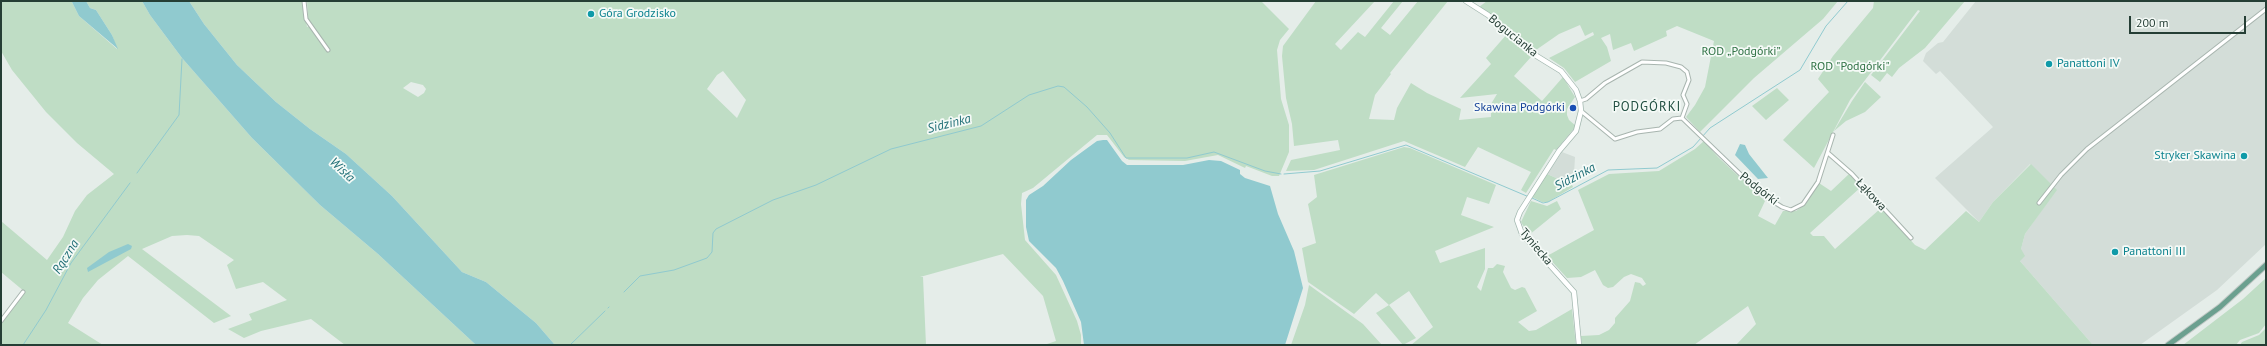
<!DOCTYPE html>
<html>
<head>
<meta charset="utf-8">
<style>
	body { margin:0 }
	#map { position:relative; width:2267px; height:346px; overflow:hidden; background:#e5ede9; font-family:"PT Sans",sans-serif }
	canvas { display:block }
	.frame { position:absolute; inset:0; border:2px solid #253e35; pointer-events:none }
	.scale { position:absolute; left:2129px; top:16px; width:117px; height:18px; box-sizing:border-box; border:2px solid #253e35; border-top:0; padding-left:5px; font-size:12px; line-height:14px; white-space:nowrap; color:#253e35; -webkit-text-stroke:3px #f5faf7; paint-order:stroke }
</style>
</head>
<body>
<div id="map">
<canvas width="2267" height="346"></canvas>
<div class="frame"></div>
<div class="scale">200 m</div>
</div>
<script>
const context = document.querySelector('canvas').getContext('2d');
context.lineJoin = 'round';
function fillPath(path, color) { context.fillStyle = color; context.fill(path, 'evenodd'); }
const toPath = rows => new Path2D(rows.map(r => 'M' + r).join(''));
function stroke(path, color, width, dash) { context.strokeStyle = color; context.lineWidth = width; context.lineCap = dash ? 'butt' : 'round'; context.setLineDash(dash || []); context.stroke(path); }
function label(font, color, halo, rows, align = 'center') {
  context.font = font + ' "PT Sans",sans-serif'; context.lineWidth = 3.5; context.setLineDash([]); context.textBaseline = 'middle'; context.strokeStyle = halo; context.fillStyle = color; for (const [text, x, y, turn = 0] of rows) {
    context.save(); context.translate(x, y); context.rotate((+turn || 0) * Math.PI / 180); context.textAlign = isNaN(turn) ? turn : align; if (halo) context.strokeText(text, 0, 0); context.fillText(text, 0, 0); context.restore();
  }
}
fillPath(toPath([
	[1976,1,2266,1,2266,244,2217,290,2140,345,2093,345,2020,261,2021,249,2025,234,2056,190,2030,164,1993,202,1979,222,1935,178,1993,127,1940,71,1936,74,1923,61,1926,53,1938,43,1943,42],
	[1562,152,1575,157,1574,174,1577,178,1572,185,1547,174]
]), '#d3ddd8');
fillPath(toPath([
	[1,1,72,2,79,16,117,49,112,35,96,10,90,8,86,1,142,1,150,15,182,58,252,138,320,205,378,254,476,345,345,345,311,319,261,331,244,338,228,329,252,320,249,314,287,300,263,282,236,289,227,265,234,260,199,236,187,235,172,236,142,249,231,316,214,323,128,256,98,280,83,298,68,323,103,345,1,345,1,323,25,292,1,272,1,221,47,260,63,237,75,211,87,195,114,174,77,143,46,112,12,70,1,51],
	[189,1,303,1,307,27,311,25,308,19,307,1,1261,1,1289,29,1280,40,1277,50,1281,99,1289,125,1289,152,1279,176,1272,176,1246,166,1245,168,1218,155,1185,161,1129,160,1124,157,1107,135,1097,135,1033,188,1022,193,1021,204,1025,240,1056,275,1077,321,1081,335,1081,345,1044,345,1056,341,1043,296,1003,254,920,277,923,277,926,345,555,345,536,323,486,282,462,272,392,196,346,154,310,129,276,102,237,65,204,24],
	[723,71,746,100,737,118,707,89,717,75],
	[411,82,423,85,426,89,424,93,418,97,403,88],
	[1316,1,1375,1,1335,44,1341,50,1358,32,1365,37,1394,1,1403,1,1381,28,1390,35,1418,1,1448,1,1390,73,1391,74,1375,95,1369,119,1394,120,1397,108,1411,83,1427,93,1461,109,1459,120,1491,117,1491,104,1497,94,1460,98,1491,64,1486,58,1507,34,1531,57,1514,76,1542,101,1563,77,1575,97,1567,109,1567,115,1569,120,1576,126,1556,150,1554,149,1526,193,1521,190,1531,172,1478,147,1465,167,1404,141,1314,170,1286,171,1291,160,1340,150,1338,140,1294,146,1292,124,1286,98,1282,56,1283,46],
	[1487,1,1838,1,1823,19,1754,78,1700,132,1686,117,1695,105,1705,87,1714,41,1677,26,1666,31,1667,36,1634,51,1631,43,1613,50,1610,34,1601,38,1607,47,1611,61,1575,82,1564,68,1549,58,1594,35,1593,32,1585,36,1580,25,1559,34,1536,50,1524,43,1479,7],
	[1874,1,1965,1,1925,48,1899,68,1892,77,1887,73,1880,82,1871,75,1920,11,1918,10,1850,100,1814,168,1783,140,1829,92,1818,79,1833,56,1873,8],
	[1865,82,1881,97,1865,112,1846,121,1834,131,1852,101],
	[1777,88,1789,100,1766,120,1752,106],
	[1704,141,1718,157,1765,201,1758,216,1775,225,1783,211,1796,211,1800,208,1819,183,1831,191,1850,173,1861,187,1810,233,1813,236,1824,236,1835,249,1881,208,1915,245,1925,250,1966,211,1979,222,1993,202,2031,164,2057,190,2025,234,2021,249,2025,256,2020,261,2093,345,1736,345,1756,324,1748,306,1694,345,1582,345,1581,336,1599,335,1609,330,1615,323,1615,318,1630,301,1635,282,1640,283,1643,286,1646,284,1642,278,1631,274,1624,277,1613,287,1608,288,1603,285,1595,270,1581,277,1567,278,1547,256,1594,230,1578,190,1609,174,1659,171,1695,149],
	[1404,147,1410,148,1496,185,1489,204,1467,197,1461,215,1494,227,1435,251,1440,263,1485,248,1485,269,1477,287,1481,291,1488,268,1493,268,1497,264,1505,266,1503,272,1511,288,1515,290,1522,287,1525,288,1537,311,1518,322,1529,331,1536,330,1572,309,1576,345,1411,345,1433,327,1409,291,1389,305,1416,338,1403,345,1376,313,1389,305,1376,293,1354,314,1308,282,1302,248,1316,243,1308,204,1317,197,1314,175],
	[1547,174,1572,185,1573,187,1548,202,1542,202,1532,197],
	[1531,201,1547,206,1557,201,1561,209,1529,235,1521,222],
	[2266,278,2266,324,2259,333,2240,340,2236,345,2183,345,2243,299],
	[1309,285,1363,324,1382,345,1291,345,1305,305],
	[2266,328,2266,345,2240,345,2242,342,2259,335]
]), '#bfddc5');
fillPath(toPath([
	[68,1,86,1,90,8,96,10,112,35,118,49,79,16,72,2],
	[142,1,189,1,204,24,237,65,276,102,310,129,346,154,392,196,462,272,486,282,536,323,555,345,476,345,378,254,320,205,252,138,182,58,150,15],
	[1103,140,1107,140,1122,161,1127,165,1183,165,1209,160,1221,161,1240,170,1240,174,1245,178,1270,186,1278,214,1294,251,1303,288,1285,345,1084,345,1081,322,1063,281,1056,268,1029,241,1026,227,1026,200,1029,195,1043,186,1071,160,1097,141],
	[1740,144,1745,145,1749,154,1768,178,1758,179,1735,155],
	[128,244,132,246,131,249,88,272,87,268,109,252]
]), '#90cacf');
stroke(toPath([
	[1,2,1,1],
	[137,173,179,115,182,59],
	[1284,174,1320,171,1406,145,1529,197],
	[1532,198,1543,203,1548,202,1608,170,1657,168,1693,147,1710,128,1800,70,1826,26,1848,1],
	[624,292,640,276,674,270,707,258,712,252,713,233,716,229,773,200,816,185,891,149,981,126,1029,95,1058,86,1064,87,1087,107,1110,133,1126,158,1187,158,1214,152,1265,171,1281,174],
	[608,308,609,307],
	[23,345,46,310,71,263,130,183],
	[570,345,605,311]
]), '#90cacf', 1);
const street = toPath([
	[304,1,306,19,328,50],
	[1580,101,1586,99,1605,83,1642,62,1666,63,1681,67,1687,72,1689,80,1683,95,1687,104,1682,118,1673,119,1660,129,1637,132,1615,139,1581,111],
	[1682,118,1761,194,1782,207,1791,210,1803,204,1818,182,1833,135],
	[1828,153,1852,174,1911,238],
	[2039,203,2061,175,2087,149,2266,9],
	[1,321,23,292]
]);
const secondary = toPath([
	[1466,1,1488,15,1535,55,1561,71,1576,90,1580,101,1581,111,1576,131,1559,151,1520,212,1517,220,1522,234,1574,292,1579,345]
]);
const primary = toPath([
	[2168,345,2220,307,2266,265]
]);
stroke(street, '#a8b5af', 5);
stroke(secondary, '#a3b8b0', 6);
stroke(primary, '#c2c9c6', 7);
stroke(street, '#fff', 3);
stroke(secondary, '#fff', 4.5);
stroke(primary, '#6ba08f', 5);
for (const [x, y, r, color] of [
	[591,14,4,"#0f9aa8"],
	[2049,64,4,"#0f9aa8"],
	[1573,108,4,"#1a4fb4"],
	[2244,156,4,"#0f9aa8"],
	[2115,252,4,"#0f9aa8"]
]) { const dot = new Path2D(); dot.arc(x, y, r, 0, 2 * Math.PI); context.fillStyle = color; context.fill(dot); stroke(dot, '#f5faf7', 1.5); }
label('12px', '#0d838f', '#f5faf7', [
	["Góra Grodzisko",599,14],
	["Panattoni IV",2057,64],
	["Stryker Skawina",2236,156,"right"],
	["Panattoni III",2123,252]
], 'left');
label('12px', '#253e35', '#f5faf7', [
	["Bogucianka",1513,36,39],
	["Podgórki",1759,189,38],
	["Łąkowa",1871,195,47],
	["Tyniecka",1536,247,50]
]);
label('12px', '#317346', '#f5faf7', [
	["ROD „Podgórki”",1741,52],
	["ROD \"Podgórki\"",1850,67]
]);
label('12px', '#164399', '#f5faf7', [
	["Skawina Podgórki",1565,108]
], 'right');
context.letterSpacing = '1px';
label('13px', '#214f41', '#f5faf7', [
	["PODGÓRKI",1647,107]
]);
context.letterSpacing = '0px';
label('italic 13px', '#216f77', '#f5faf7', [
	["Sidzinka",949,124,-14],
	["Wisła",342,170,43],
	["Sidzinka",1575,177,-28],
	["Rączna",66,257,-58]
]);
</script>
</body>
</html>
